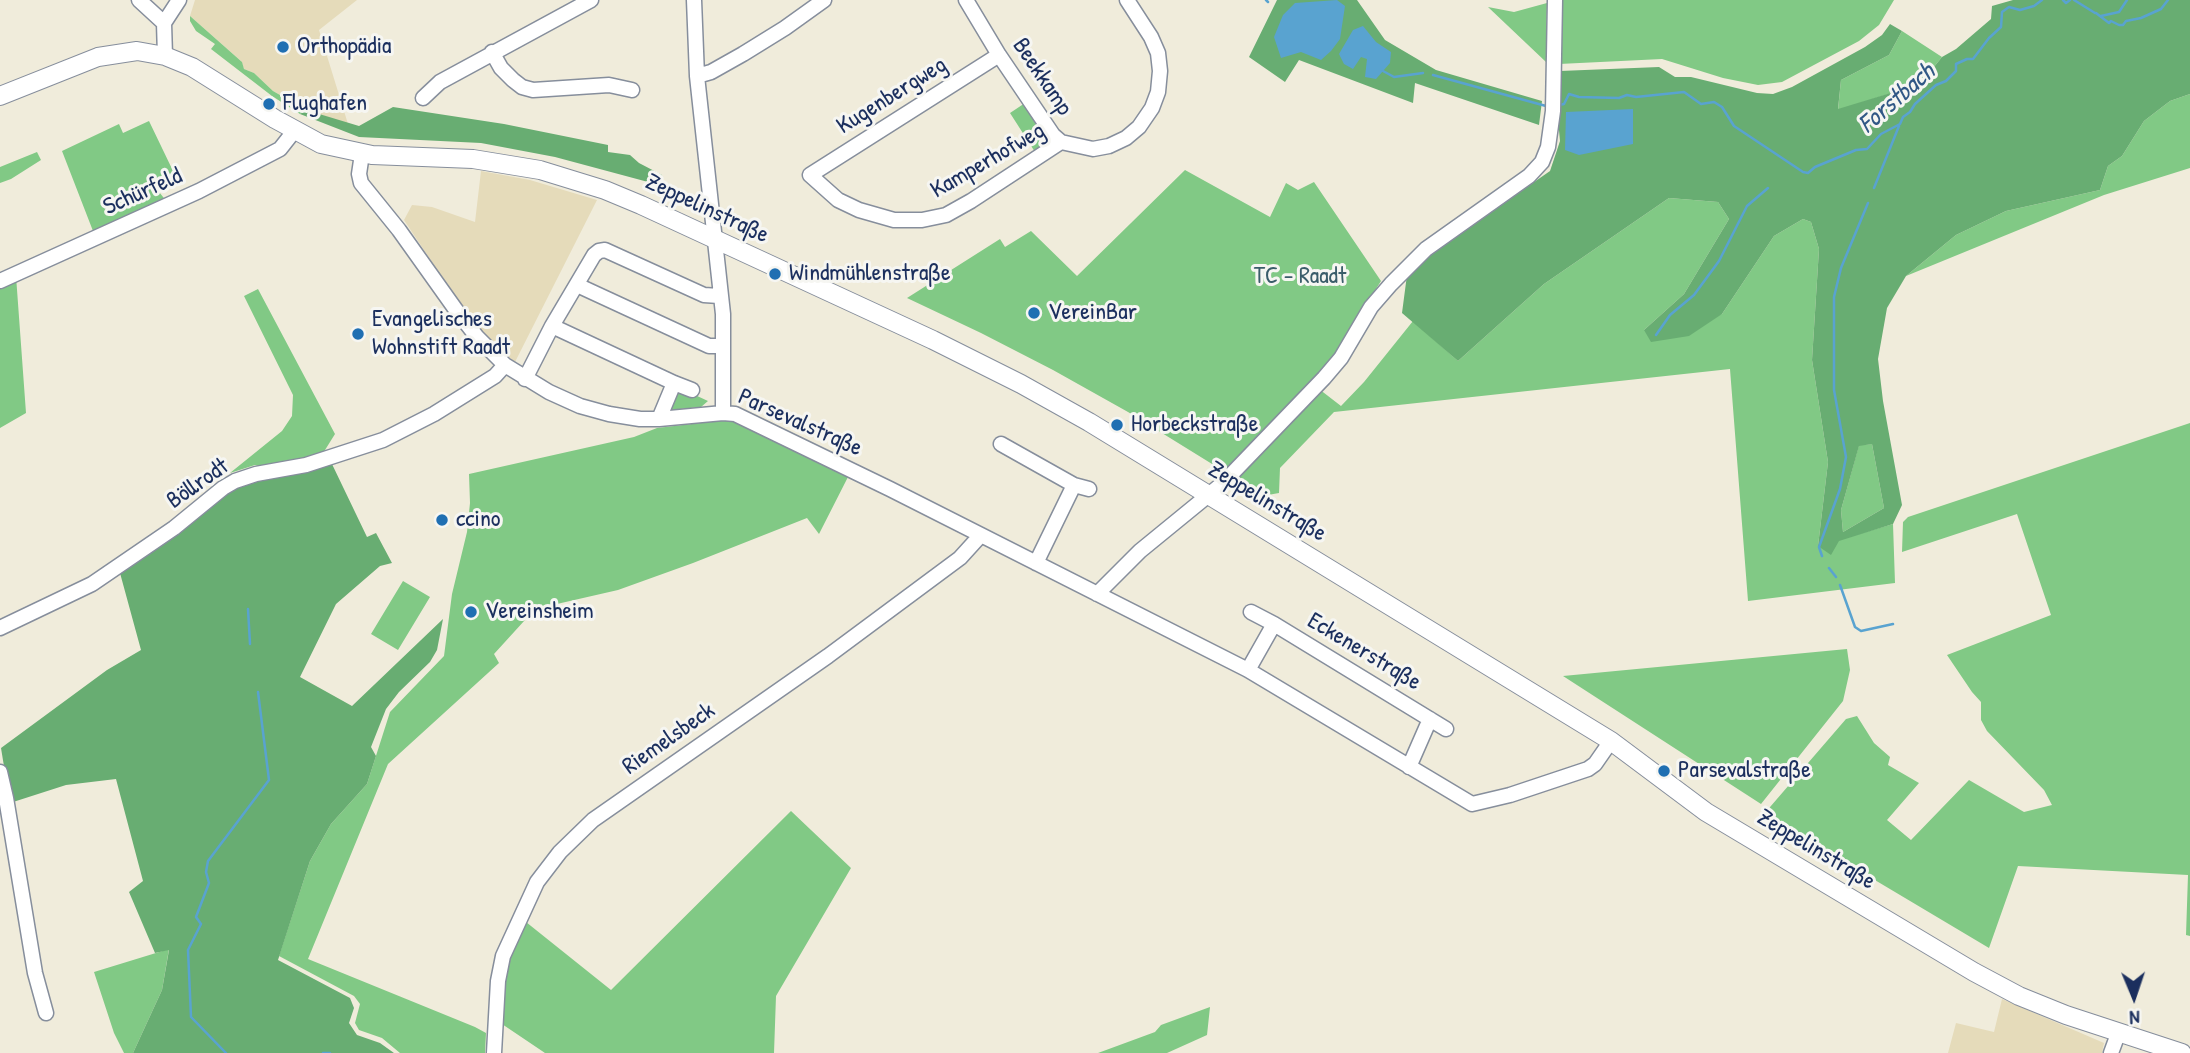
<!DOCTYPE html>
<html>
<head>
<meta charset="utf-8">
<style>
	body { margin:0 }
	#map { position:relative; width:2190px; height:1053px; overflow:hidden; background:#f0ecdb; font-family:"Patrick Hand",sans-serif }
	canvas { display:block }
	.north { position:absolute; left:2099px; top:962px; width:70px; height:70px; -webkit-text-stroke:5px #f6f6f2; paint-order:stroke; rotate:178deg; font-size:19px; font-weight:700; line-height:28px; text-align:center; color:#1b2f5e }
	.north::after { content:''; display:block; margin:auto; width:24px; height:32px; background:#1b2f5e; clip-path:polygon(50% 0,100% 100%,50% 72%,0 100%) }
</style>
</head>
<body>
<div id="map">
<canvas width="2190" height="1053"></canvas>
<div class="north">N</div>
</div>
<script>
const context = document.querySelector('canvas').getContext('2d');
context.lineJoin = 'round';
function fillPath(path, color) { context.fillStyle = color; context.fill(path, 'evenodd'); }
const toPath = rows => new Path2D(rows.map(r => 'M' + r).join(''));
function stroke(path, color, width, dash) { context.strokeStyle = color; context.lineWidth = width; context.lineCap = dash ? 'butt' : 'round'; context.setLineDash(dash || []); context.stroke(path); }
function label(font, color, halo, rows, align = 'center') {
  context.font = font + ' "Patrick Hand",sans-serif'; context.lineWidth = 6; context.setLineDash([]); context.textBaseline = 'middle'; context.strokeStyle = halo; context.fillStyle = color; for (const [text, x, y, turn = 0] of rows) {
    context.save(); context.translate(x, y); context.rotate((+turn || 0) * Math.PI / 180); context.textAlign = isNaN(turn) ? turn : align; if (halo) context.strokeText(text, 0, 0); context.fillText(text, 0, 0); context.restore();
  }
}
fillPath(toPath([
	[195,0,357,0,319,30,348,124,306,110,273,91,254,73,244,69,241,61,190,16],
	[481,171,530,180,597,200,515,362,487,338,461,306,404,220,412,205,432,207,475,222],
	[2002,999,2104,1043,2102,1053,1948,1053,1956,1023,1994,1032]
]), '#e5dbba');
fillPath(toPath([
	[1560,0,1894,0,1879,25,1859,41,1782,82,1758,85,1723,78,1662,59,1559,64],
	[1547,3,1546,62,1488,7,1514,12],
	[190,16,242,62,244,69,254,73,273,91,306,110,300,114,272,96,211,49,215,44,196,31,190,21],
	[1902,31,1942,57,1920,84,1838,110,1841,80,1889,55],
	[2190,94,2190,168,2104,195,1906,276,1956,235,2006,211,2100,190,2108,166,2122,156,2144,121,2170,101],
	[1025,103,1050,142,1035,152,1010,113],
	[149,121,174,173,152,183,167,202,93,231,62,151,119,124,123,133],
	[37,152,41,160,11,179,0,183,0,167],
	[1185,170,1270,217,1286,183,1298,190,1314,182,1381,281,1325,369,1225,472,1128,412,1053,370,981,333,907,298,1000,239,1005,247,1031,231,1077,276],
	[1669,198,1718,202,1729,219,1684,294,1644,330,1722,314,1774,236,1803,219,1811,222,1819,249,1812,360,1828,462,1818,546,1893,524,1895,583,1748,601,1730,369,1334,412,1280,468,1279,493,1251,498,1234,481,1319,389,1341,406,1364,382,1413,321,1458,361,1544,284],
	[16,276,26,413,0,428,0,283],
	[258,289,335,434,320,458,264,468,255,465,230,473,282,431,292,416,293,395,244,296],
	[682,389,708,401,701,407,669,410,675,392],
	[726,420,733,420,849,475,819,534,807,518,693,563,618,590,535,609,494,654,499,663,388,764,308,959,475,1027,486,1033,485,1053,400,1053,382,1038,359,1030,355,1023,360,1004,354,996,279,956,310,861,331,824,367,784,390,712,444,656,452,594,467,532,470,503,469,474,634,437,657,428],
	[2190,423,2190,936,2186,935,2188,875,2018,866,1989,948,1764,814,1846,719,1857,716,1874,743,1890,757,1888,765,1919,783,1887,820,1911,840,1969,780,2024,812,2052,805,2044,790,1987,731,1981,720,1981,702,1972,692,1947,655,2051,615,2017,514,1902,552,1903,522,1908,517],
	[1872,444,1884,508,1843,532,1841,510,1859,445],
	[403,581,430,597,398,650,371,634],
	[1847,649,1850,670,1843,701,1761,804,1563,676],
	[791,811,851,868,776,996,774,1053,545,1053,499,1022,500,983,521,918,611,990],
	[169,949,162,990,133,1053,124,1053,114,1033,94,972],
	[1210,1007,1207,1035,1167,1053,1098,1053,1155,1032,1161,1025]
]), '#81c985');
fillPath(toPath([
	[1277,0,1357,0,1385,40,1436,70,1542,101,1539,125,1415,83,1413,103,1299,60,1285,82,1249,57],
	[2013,0,2190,0,2190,94,2170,101,2144,121,2122,156,2108,166,2100,190,2006,211,1956,235,1906,276,1887,308,1878,359,1883,401,1902,505,1893,524,1839,541,1831,555,1818,546,1828,462,1812,360,1819,249,1811,222,1803,219,1774,236,1722,314,1689,336,1651,342,1644,330,1684,294,1729,219,1718,202,1669,198,1544,284,1458,361,1402,313,1407,275,1435,251,1550,171,1560,141,1557,109,1560,71,1659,67,1675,77,1691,77,1757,93,1773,94,1792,87,1865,47,1882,35,1890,24,1902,31,1889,55,1841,80,1838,109,1920,84,1942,57,1956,49,1991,19,1992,6],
	[1872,444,1884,508,1843,532,1841,510,1859,446],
	[393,107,504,124,608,145,608,152,630,155,639,163,662,175,663,186,555,157,481,143,359,137,300,114,306,110,359,126],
	[331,462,367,537,376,533,392,563,380,566,336,604,300,677,352,706,443,619,437,650,430,662,399,692,386,709,371,747,376,756,367,784,331,824,310,861,278,960,350,998,354,1008,349,1023,357,1035,380,1043,394,1053,133,1053,162,990,169,950,155,953,129,892,143,881,116,779,66,785,10,803,1,748,107,670,141,650,120,573,241,482]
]), '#68ad72');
fillPath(toPath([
	[1337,0,1345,6,1340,39,1331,51,1321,60,1301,52,1281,58,1274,37,1283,15,1295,3],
	[1363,26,1376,42,1391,52,1390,63,1376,79,1365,77,1367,59,1361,57,1353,69,1344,64,1339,54,1353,30],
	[1633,109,1633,144,1579,155,1565,150,1566,112]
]), '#59a3d0');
stroke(toPath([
	[1266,0,1268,2],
	[2063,0,2066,3,2070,0],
	[2074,0,2095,13],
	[2096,13,2109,23,2111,21,2119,25,2123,25,2126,21,2141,18,2161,9,2168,0],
	[2101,16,2119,12,2127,0],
	[1383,71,1394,77,1423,73],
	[1433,75,1546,106],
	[1559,105,1564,104,1569,94,1579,97,1619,98,1627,95,1636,97,1684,92,1701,104,1714,102,1722,107,1734,126,1803,172,1808,173,1815,167,1856,150,1867,149,1881,134,1900,124,1903,117,1910,112,1915,104,1936,85,1946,81,1956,71,1956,64,1967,59,1973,59,1989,38,2001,27,2002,12,2009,7,2020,10,2034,6,2042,0],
	[1874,188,1899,126],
	[1656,335,1670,315,1694,295,1719,261,1747,206,1768,188],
	[1822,556,1819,547,1840,489,1846,457,1834,390,1834,297,1841,268,1868,203],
	[1829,568,1836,577],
	[1840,585,1855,627,1861,631,1893,624],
	[248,609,250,644],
	[226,1053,191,1017,188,950,201,924,196,917,209,883,206,872,208,861,269,780,258,692],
	[323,1053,330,1053]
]), '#59a3d0', 2.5);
const minor = toPath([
	[139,0,164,23],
	[694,0,697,76,723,314,723,413],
	[966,0,999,55,1053,135,1061,142],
	[492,52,501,68,513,80,522,87,533,90,609,85,632,90],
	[999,55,810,175,838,200,859,210,894,220,922,220,946,215,971,201,1061,142,1093,149,1109,146,1126,138,1139,127,1152,108,1158,92,1160,71,1158,53,1151,37,1127,0],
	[165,56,164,23,179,0],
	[697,76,711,72,743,54,785,28,824,0],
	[423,98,440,82,591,0],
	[362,154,359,174,361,183,399,230,456,310,477,337,505,365,549,392,580,406,609,414,640,419,659,419,723,413,735,414,890,489,1248,670,1472,804,1510,795,1588,769,1595,764,1611,741],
	[0,281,199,191,280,149,295,130],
	[577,285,709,346,722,346],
	[552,326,674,383,692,390],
	[525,379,552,326,594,255,599,251,605,250,704,295,719,296],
	[659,419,674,383],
	[1001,444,1074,485,1089,489],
	[1036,563,1074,485],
	[1097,594,1140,551,1222,484,1324,378,1341,358,1371,307,1391,284,1426,249,1529,176,1542,162,1548,147,1553,111,1555,0],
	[1251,612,1274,624],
	[0,628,92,584,174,528,223,488,235,481,256,474,306,465,383,440,434,414,495,376,505,365],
	[1248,670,1274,624,1446,729],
	[1409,767,1430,719],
	[0,772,6,798,35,973,46,1013],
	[494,1053,498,981,503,956,537,882,560,852,593,820,828,656,960,558,980,536],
	[2111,1053,2118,1034]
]);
const major = toPath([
	[0,96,98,57,137,51,165,56,192,67,275,119,321,144,372,155,473,159,540,170,605,190,641,205,933,340,1021,384,1089,422,1611,741,1706,812,1974,972,2019,996,2066,1015,2182,1053]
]);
stroke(minor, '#868e9c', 17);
stroke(major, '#868e9c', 20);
stroke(minor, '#fff', 14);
stroke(major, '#fff', 18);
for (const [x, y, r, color] of [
	[283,47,7,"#1f6fb2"],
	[269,104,7,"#1f6fb2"],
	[775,274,7,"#1f6fb2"],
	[1034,313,7,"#1f6fb2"],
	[358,334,7,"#1f6fb2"],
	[1117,425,7,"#1f6fb2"],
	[442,520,7,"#1f6fb2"],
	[471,612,7,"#1f6fb2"],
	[1664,771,7,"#1f6fb2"]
]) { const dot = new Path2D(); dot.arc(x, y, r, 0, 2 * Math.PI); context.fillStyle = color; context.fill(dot); stroke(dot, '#f6f6f2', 2.5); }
label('24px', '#1b2f5e', '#f6f6f2', [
	["Orthopädia",297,47],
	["Flughafen",283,104],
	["Windmühlenstraße",789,274],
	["VereinBar",1048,313],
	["Evangelisches",372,320],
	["Wohnstift Raadt",372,348],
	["Horbeckstraße",1131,425],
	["ccino",456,520],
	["Vereinsheim",485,612],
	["Parsevalstraße",1678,771]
], 'left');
label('24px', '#1b2f5e', '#f6f6f2', [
	["Beekkamp",1042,77,56],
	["Kugenbergweg",892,96,-32],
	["Kamperhofweg",988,161,-30],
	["Schürfeld",143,192,-24],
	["Zeppelinstraße",707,209,25],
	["Parsevalstraße",800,423,24],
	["Böllrodt",198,484,-35],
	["Zeppelinstraße",1267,502,31],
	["Eckenerstraße",1364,652,31],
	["Riemelsbeck",669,739,-35],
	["Zeppelinstraße",1816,850,31]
]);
label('24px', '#3a5d6a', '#f6f6f2', [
	["TC - Raadt",1300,277]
]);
label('italic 26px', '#315886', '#f6f6f2', [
	["Forstbach",1897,99,-41]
]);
</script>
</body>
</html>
